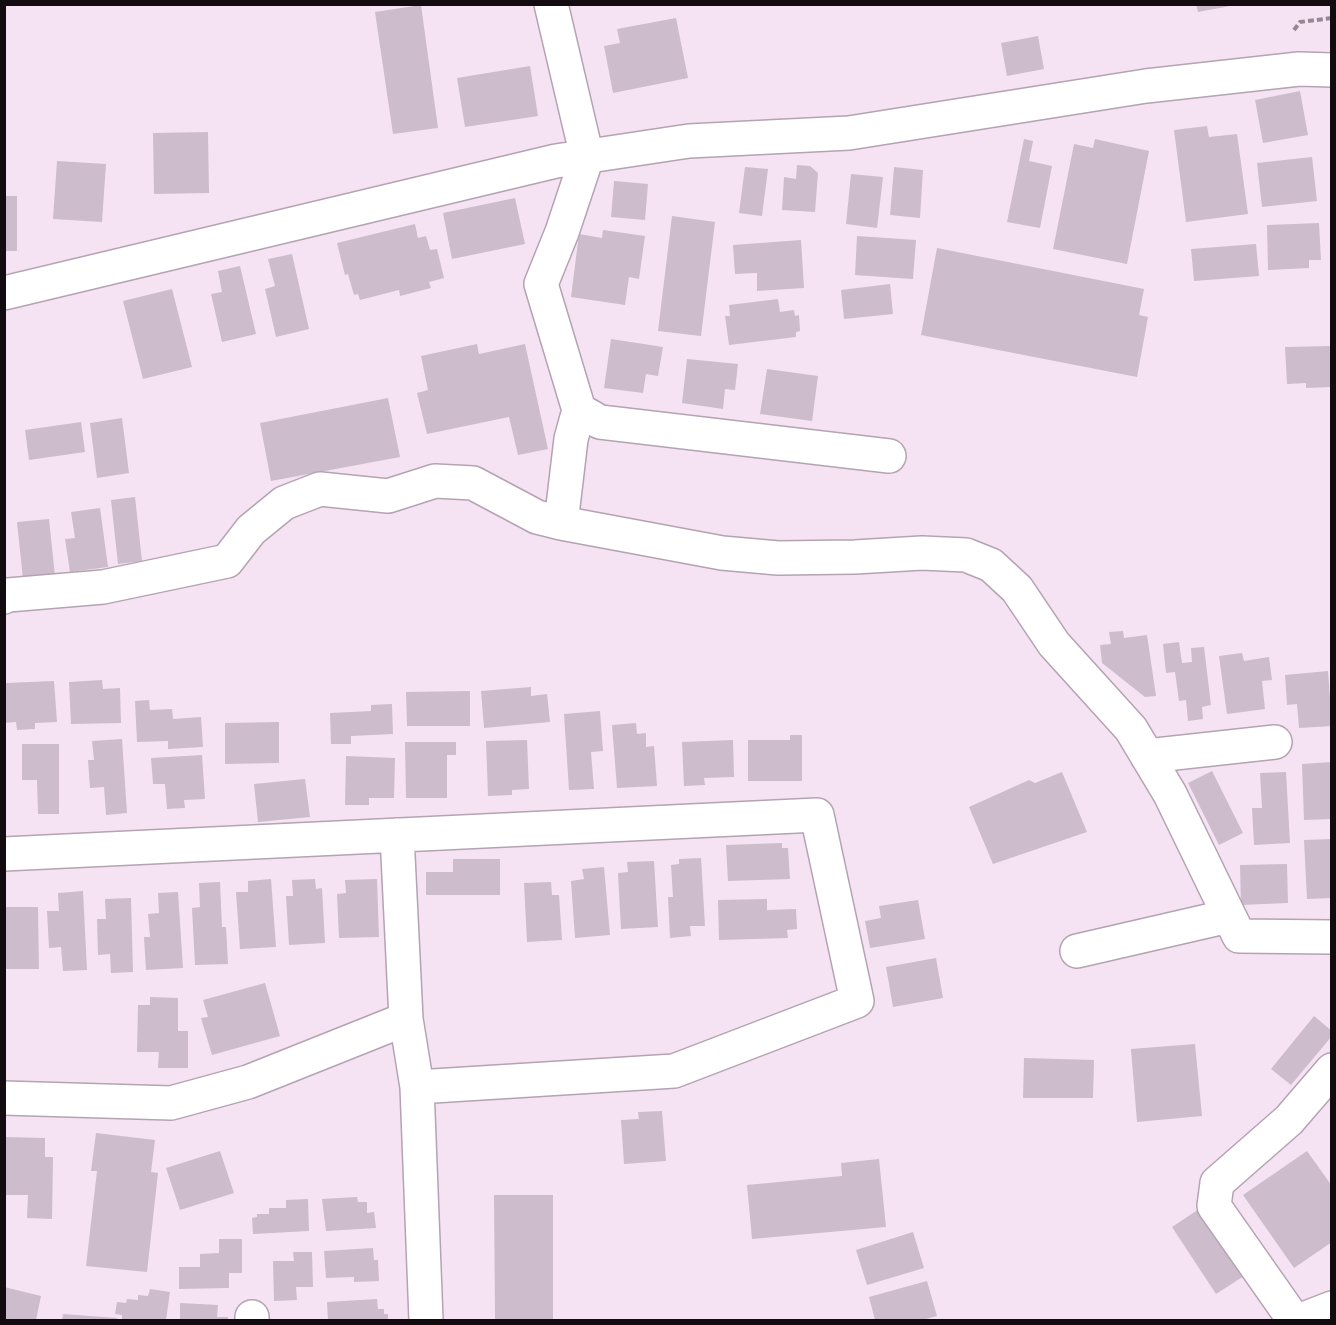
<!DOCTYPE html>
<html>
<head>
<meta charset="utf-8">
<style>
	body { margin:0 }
	#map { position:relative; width:1336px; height:1325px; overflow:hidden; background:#f5e3f3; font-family:"Fira Sans Condensed",sans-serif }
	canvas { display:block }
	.frame { position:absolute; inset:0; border:6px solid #120c11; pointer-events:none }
</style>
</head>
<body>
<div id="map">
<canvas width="1336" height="1325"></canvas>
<div class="frame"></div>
</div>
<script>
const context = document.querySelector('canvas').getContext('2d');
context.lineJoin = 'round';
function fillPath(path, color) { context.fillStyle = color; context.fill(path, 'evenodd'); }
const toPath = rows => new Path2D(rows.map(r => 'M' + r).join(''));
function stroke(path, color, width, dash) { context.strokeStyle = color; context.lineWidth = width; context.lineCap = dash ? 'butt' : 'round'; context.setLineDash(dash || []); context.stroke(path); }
fillPath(toPath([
	[1196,4,1230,4,1230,6,1198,12],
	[421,5,438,128,393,134,375,12],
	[676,18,688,78,613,93,604,46,620,43,617,29],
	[1038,36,1044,69,1007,76,1001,43],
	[530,66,538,116,465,127,457,78],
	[1300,91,1308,135,1263,143,1255,100],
	[1207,126,1209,137,1237,134,1248,214,1186,222,1174,130],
	[208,132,209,193,154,194,153,133],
	[1024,139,1033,141,1029,161,1052,166,1040,228,1007,222],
	[1095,139,1149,151,1127,264,1053,249,1074,144,1093,148],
	[1312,157,1317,201,1262,207,1257,163],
	[57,161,106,164,102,222,53,219],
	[797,165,810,166,818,173,815,212,782,210,784,177,796,179],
	[745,167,768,169,762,216,739,213],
	[894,167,923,170,920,218,890,215],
	[851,174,883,177,877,228,846,224],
	[614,181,648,184,645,220,611,217],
	[4,196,17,196,17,251,4,251],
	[515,198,525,244,452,259,443,213],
	[672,216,715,222,701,336,658,331],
	[1319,223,1321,260,1309,260,1309,268,1268,270,1267,225],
	[415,224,418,238,426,236,430,250,437,249,444,278,429,282,431,288,400,296,399,290,360,300,358,294,354,295,348,274,345,275,337,243],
	[603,230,645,236,639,279,629,277,625,305,571,297,579,234,602,238],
	[857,236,916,240,913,279,855,275],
	[801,240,804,288,757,291,757,273,735,274,733,245],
	[1256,244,1259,276,1194,281,1191,249],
	[937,248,1144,289,1139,315,1148,317,1137,377,921,335],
	[292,254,309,329,276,337,265,289,275,286,268,259],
	[240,266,256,334,222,342,211,294,222,292,218,271],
	[890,284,893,314,844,319,841,290],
	[172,289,192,367,143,379,123,301],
	[778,299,780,312,794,310,795,316,799,315,800,331,796,332,796,337,729,345,725,316,730,316,729,305],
	[611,339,663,347,658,376,646,374,643,393,604,388],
	[477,344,479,354,525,344,548,449,518,455,509,417,427,434,417,393,428,390,421,356],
	[1332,346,1332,387,1306,388,1306,383,1287,384,1285,347],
	[687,359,738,364,735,390,725,389,723,409,682,403],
	[767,369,818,376,812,421,760,414],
	[388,398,400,457,271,481,260,423],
	[122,418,129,473,97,478,90,423],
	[81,422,85,452,29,460,25,430],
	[135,497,142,561,118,564,111,500],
	[100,508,108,567,70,572,65,539,75,538,71,512],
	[49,519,55,576,23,579,17,522],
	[1123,631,1124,638,1147,635,1156,696,1145,697,1102,663,1100,645,1111,644,1109,632],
	[1179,642,1182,663,1192,662,1191,648,1204,647,1211,705,1202,707,1203,719,1188,721,1186,700,1179,701,1175,672,1166,673,1163,644],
	[1242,653,1244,661,1269,657,1272,680,1262,681,1265,709,1227,714,1219,656],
	[1328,671,1332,726,1299,728,1297,704,1287,705,1285,675],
	[102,680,103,689,120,688,121,723,71,724,69,682],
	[54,681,57,722,35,723,35,729,17,730,16,722,4,723,4,685,6,683],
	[531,687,531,696,547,694,550,722,484,728,481,691],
	[470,691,470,726,407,726,406,692],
	[149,700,150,710,172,709,173,719,201,717,203,747,168,749,168,741,137,742,135,701],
	[392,704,393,734,351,736,351,744,331,744,330,713,371,711,371,705],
	[600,711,603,751,591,752,594,789,569,790,564,714],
	[279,722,279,763,225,764,225,723],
	[636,723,637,734,646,733,646,747,654,746,657,786,617,788,612,725],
	[790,735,802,735,802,781,748,781,748,740,790,740],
	[122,739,127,813,106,815,104,787,90,788,88,760,94,760,92,741],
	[527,740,529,789,512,790,512,795,488,796,486,741],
	[733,740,734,777,704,778,705,785,684,786,682,742],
	[405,742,456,742,456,755,447,755,447,798,406,798],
	[22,744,59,744,59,814,38,814,37,780,22,780],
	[202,755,205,799,184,800,185,808,167,809,165,784,153,784,151,758],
	[346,756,395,758,394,798,369,798,369,805,345,805],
	[1332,762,1332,819,1304,820,1302,764],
	[1212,771,1243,833,1219,845,1188,783],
	[1062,772,1087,832,993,864,969,807,1029,780,1035,783],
	[1286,772,1290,843,1254,845,1252,808,1262,808,1260,773],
	[305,779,310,817,258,822,254,784],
	[1332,839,1332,898,1307,899,1304,840],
	[782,843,782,848,788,848,790,879,728,881,726,845],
	[701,858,705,926,690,926,691,936,670,938,668,897,673,897,671,865,679,864,679,859],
	[453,859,500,859,500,895,426,895,426,872,453,872],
	[654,861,658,927,621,929,618,873,628,872,627,862],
	[1287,864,1288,903,1241,905,1240,865],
	[604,867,610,935,575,938,571,881,584,879,582,869],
	[271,879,276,947,240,949,236,892,248,892,248,881],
	[315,879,316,889,322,888,325,943,289,945,286,896,293,896,292,880],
	[377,879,379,937,339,938,337,894,346,893,345,880],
	[220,882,222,927,226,927,228,964,195,965,192,908,200,907,199,883],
	[551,882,552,895,559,895,562,940,527,942,524,883],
	[83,891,87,970,63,971,61,947,49,948,47,911,59,911,58,893],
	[178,892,183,968,146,970,144,937,150,937,148,914,159,913,158,893],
	[131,898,133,972,111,973,110,954,98,955,97,919,106,919,105,899],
	[767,899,767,910,796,909,797,929,787,930,788,938,719,940,718,900],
	[918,900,925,939,870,948,865,921,881,918,879,906],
	[4,907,38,907,39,969,4,969],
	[936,958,943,998,893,1007,886,967],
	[265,983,280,1036,212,1055,201,1018,208,1017,203,1000],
	[150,997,178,998,178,1031,188,1031,188,1068,158,1068,159,1052,137,1052,138,1005,150,1005],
	[1314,1016,1332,1031,1332,1036,1291,1085,1271,1069],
	[1195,1044,1202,1116,1137,1122,1131,1049],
	[1024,1058,1094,1060,1093,1098,1023,1098],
	[662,1111,666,1161,624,1164,621,1120,639,1119,638,1112],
	[96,1133,155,1140,151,1172,158,1173,147,1272,86,1266,97,1171,91,1171],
	[4,1137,45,1138,45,1157,53,1157,52,1219,27,1218,28,1195,4,1195],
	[220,1151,234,1193,180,1210,166,1168],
	[1307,1151,1332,1186,1332,1242,1294,1268,1243,1195],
	[879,1159,886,1227,752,1239,747,1185,842,1176,841,1163],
	[494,1195,553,1195,553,1320,495,1320],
	[357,1197,358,1202,367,1202,367,1213,374,1212,376,1228,326,1231,322,1199],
	[308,1199,309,1231,253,1234,252,1218,257,1217,257,1214,269,1214,269,1208,286,1208,286,1200],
	[1199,1209,1244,1276,1216,1294,1172,1227],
	[913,1232,924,1268,867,1285,856,1250],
	[219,1239,242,1239,242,1273,229,1273,229,1288,179,1289,179,1267,200,1267,200,1254,219,1253],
	[373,1248,374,1260,378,1260,379,1281,354,1282,354,1277,326,1278,324,1251],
	[293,1252,312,1252,313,1287,296,1287,297,1300,274,1301,273,1261,294,1261],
	[927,1281,937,1316,922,1320,875,1320,869,1297],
	[4,1287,41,1296,36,1320,4,1320],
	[150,1289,170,1292,166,1320,122,1320,122,1315,115,1314,117,1302,126,1303,127,1299,138,1300,138,1295,148,1296],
	[377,1299,378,1309,384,1309,384,1314,388,1314,388,1320,328,1320,327,1302],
	[180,1303,218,1305,217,1317,228,1317,228,1320,180,1320],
	[63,1314,117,1318,116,1320,62,1320]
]), '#cdbccb');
const minor = toPath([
	[551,4,587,157,562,232,541,284,579,410,600,422,889,456],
	[4,293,556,161,689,141,849,133,1146,86,1299,69,1332,70],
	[579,410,571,439,561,523,722,553,778,558,855,557,922,553,966,555,991,565,1017,589,1054,644,1131,729,1170,794,1239,936,1332,937],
	[4,597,8,595,103,587,227,561,251,530,284,503,320,489,388,496,435,481,473,483,537,517,561,523],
	[1147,756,1275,742],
	[397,835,406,1019,417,1087,426,1320],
	[4,854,817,815,857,1001,674,1071,417,1087],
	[1077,951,1229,916],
	[4,1098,171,1103,248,1082,406,1019],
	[252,1317,252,1320],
	[1294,1320,1214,1206,1217,1183,1289,1120,1332,1070],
	[1301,1320,1332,1308]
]);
stroke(minor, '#b4a3b2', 36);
stroke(toPath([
	[1294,30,1300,22,1332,18]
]), '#958893', 4, [6, 3]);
stroke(minor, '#fff', 33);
</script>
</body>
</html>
